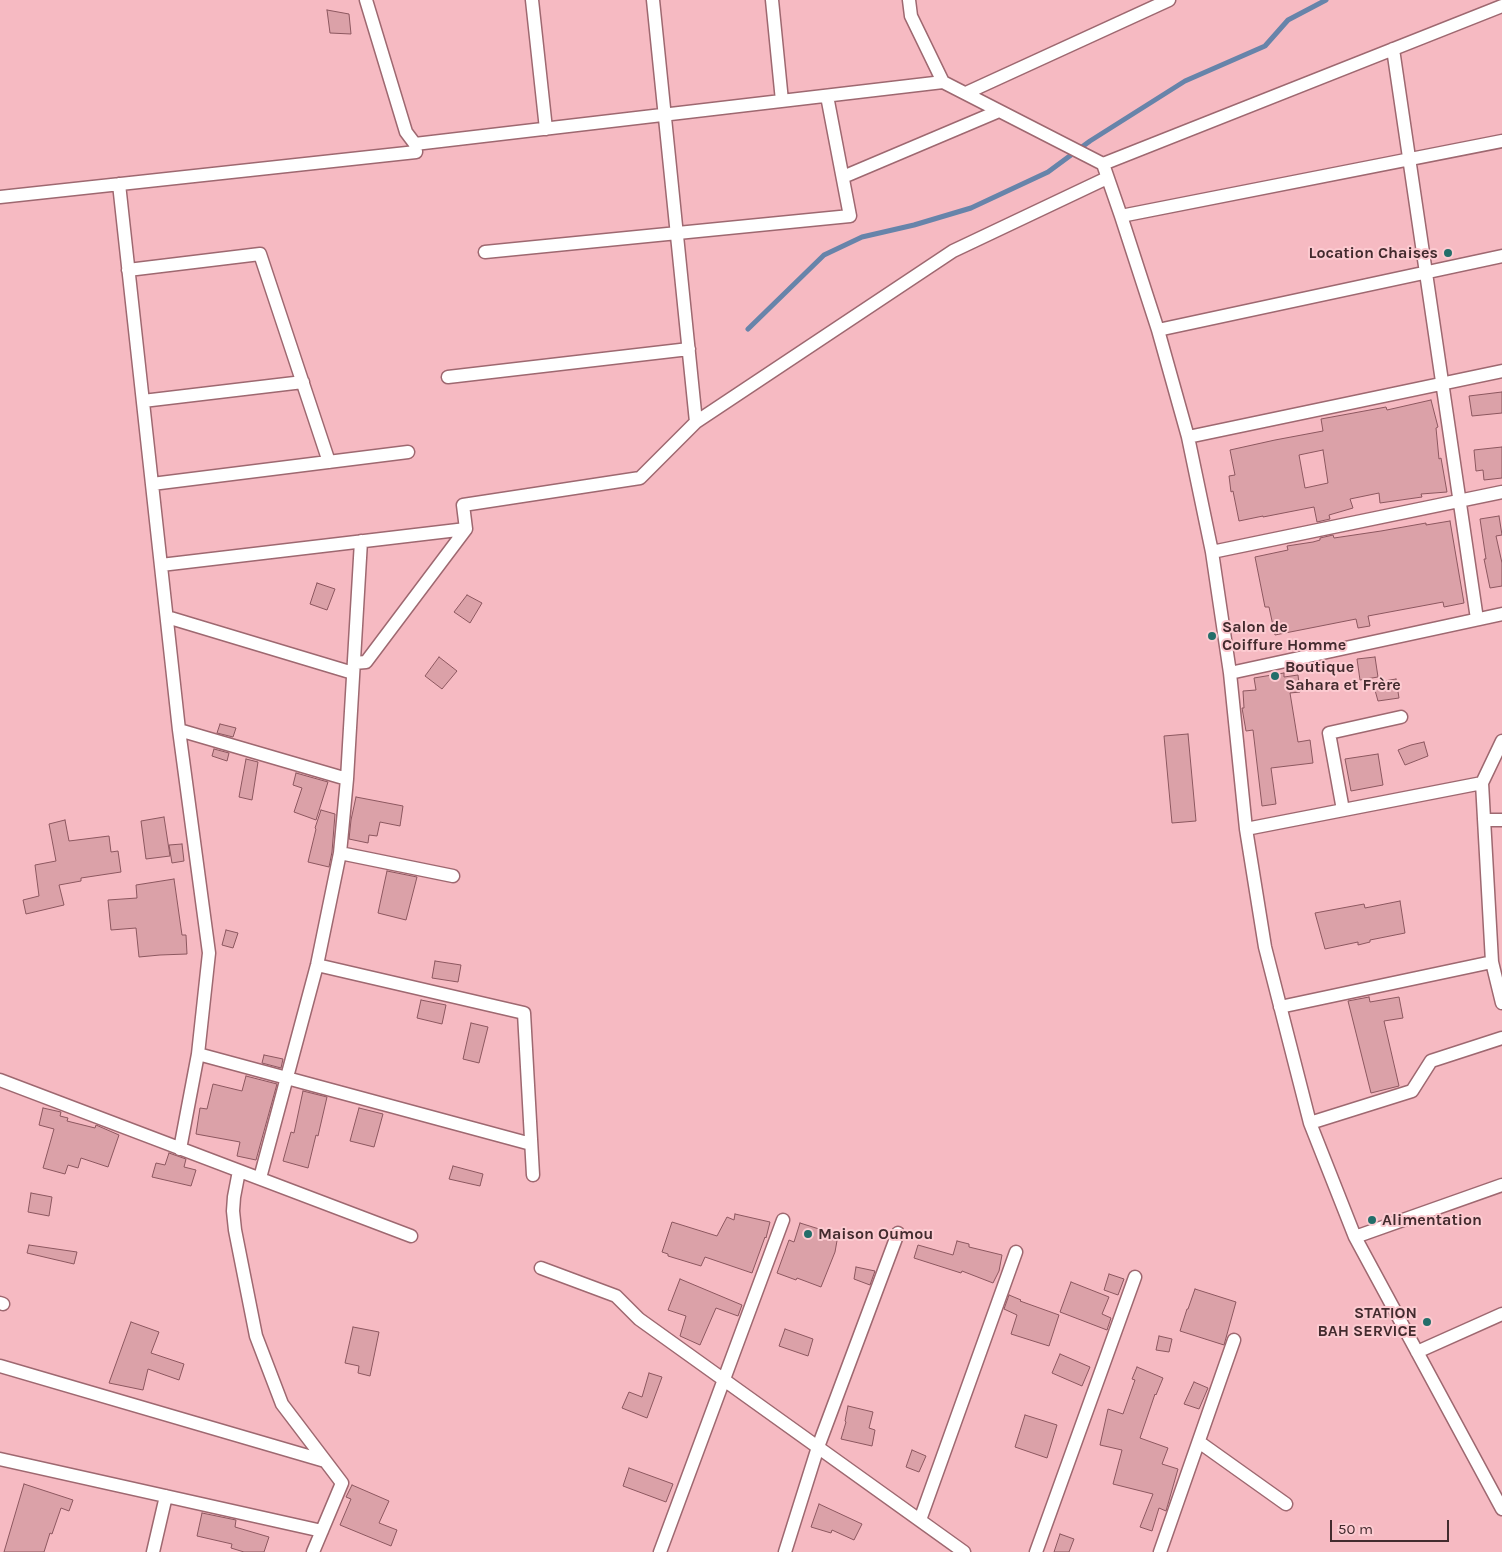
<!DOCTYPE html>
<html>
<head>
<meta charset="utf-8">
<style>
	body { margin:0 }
	#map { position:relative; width:1502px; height:1552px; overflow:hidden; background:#f6bac2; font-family:Karla,sans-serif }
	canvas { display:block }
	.scale { position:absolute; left:1330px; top:1520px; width:119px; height:22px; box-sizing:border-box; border:2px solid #432b2e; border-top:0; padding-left:6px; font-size:15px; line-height:18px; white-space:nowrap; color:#432b2e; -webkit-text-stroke:4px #fccbd1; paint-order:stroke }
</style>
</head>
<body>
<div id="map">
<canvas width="1502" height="1552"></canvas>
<div class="scale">50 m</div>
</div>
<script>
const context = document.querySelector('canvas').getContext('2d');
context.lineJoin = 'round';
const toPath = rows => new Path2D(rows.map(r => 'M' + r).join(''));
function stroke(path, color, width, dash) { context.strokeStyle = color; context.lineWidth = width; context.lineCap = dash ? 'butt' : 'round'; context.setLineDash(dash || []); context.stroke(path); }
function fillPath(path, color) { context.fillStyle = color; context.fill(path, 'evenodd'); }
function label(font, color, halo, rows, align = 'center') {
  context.font = font + ' Karla,sans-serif'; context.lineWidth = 4; context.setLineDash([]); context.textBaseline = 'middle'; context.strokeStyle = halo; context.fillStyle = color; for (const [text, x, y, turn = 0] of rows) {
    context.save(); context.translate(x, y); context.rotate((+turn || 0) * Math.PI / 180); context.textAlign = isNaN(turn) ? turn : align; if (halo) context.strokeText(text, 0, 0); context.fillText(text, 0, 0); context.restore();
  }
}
stroke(toPath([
	[748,329,824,255,862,237,914,225,971,208,1048,172,1090,141,1185,81,1265,46,1288,20,1326,0]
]), '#6784aa', 5);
const building = toPath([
	[327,10,349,14,351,34,330,33,327,10],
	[1502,392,1502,413,1472,416,1469,396,1502,392],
	[1431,400,1438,427,1436,428,1439,459,1441,458,1447,492,1421,494,1422,497,1380,503,1379,493,1350,499,1353,508,1329,515,1330,519,1317,522,1314,507,1263,517,1263,516,1239,521,1233,491,1231,492,1229,476,1235,475,1230,450,1275,440,1323,431,1321,419,1386,407,1387,410,1431,400],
	[1323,450,1328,483,1305,488,1299,455,1323,450],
	[1502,447,1502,478,1484,480,1483,470,1476,471,1474,450,1502,447],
	[1499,516,1502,535,1496,536,1502,563,1502,586,1490,588,1484,559,1486,559,1480,519,1499,516],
	[1450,521,1464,603,1444,607,1443,602,1368,616,1370,626,1358,628,1356,619,1275,635,1269,607,1265,607,1255,557,1288,550,1287,546,1313,542,1320,540,1320,538,1333,535,1334,538,1381,531,1426,523,1426,525,1450,521],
	[317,583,335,589,327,610,310,604,317,583],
	[467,595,482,603,470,623,454,612,467,595],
	[439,657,457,671,442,689,425,676,439,657],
	[1375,657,1378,677,1360,680,1357,659,1375,657],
	[1284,673,1284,677,1298,675,1300,692,1290,693,1298,742,1310,740,1313,763,1271,768,1276,804,1262,806,1253,730,1246,731,1242,708,1244,708,1243,691,1256,690,1254,678,1284,673],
	[1396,679,1399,698,1378,701,1373,683,1396,679],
	[220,724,236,728,233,737,217,733,220,724],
	[1188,734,1196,821,1172,823,1164,736,1188,734],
	[1424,742,1428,756,1405,765,1398,750,1411,745,1424,742],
	[214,749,229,753,227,761,212,756,214,749],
	[1378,754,1383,785,1351,791,1345,759,1378,754],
	[246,759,258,762,252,800,239,797,246,759],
	[296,773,328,782,316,820,294,812,302,788,293,785,296,773],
	[356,797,403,806,400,826,380,822,377,836,369,835,368,843,349,839,351,820,356,797],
	[321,810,335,814,332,852,329,867,308,862,316,829,315,828,321,810],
	[164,817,170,856,146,859,141,821,164,817],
	[65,820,69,841,109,836,111,852,118,851,121,872,81,878,81,881,59,885,64,905,26,914,23,900,39,896,35,865,56,861,49,824,65,820],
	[182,844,184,861,172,863,169,845,182,844],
	[387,871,417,877,406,920,378,913,387,871],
	[174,879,182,935,186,935,187,954,160,955,139,957,136,928,111,930,108,900,137,898,136,885,174,879],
	[1400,901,1405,933,1370,940,1370,942,1358,945,1358,942,1325,949,1315,913,1364,904,1365,908,1400,901],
	[226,930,238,933,233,948,222,945,226,930],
	[435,961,461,965,458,982,432,978,435,961],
	[1369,997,1370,1002,1399,997,1403,1018,1384,1021,1399,1086,1371,1093,1348,1001,1369,997],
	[421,1000,446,1005,442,1024,417,1018,421,1000],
	[471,1023,488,1027,479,1063,463,1059,471,1023],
	[264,1055,283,1059,281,1068,262,1063,264,1055],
	[246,1076,277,1084,256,1160,237,1156,240,1142,196,1134,200,1108,207,1109,213,1084,242,1091,246,1076],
	[303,1091,327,1097,318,1136,316,1135,308,1168,283,1161,291,1132,294,1133,303,1091],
	[43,1108,61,1112,60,1116,68,1118,67,1121,95,1128,96,1125,119,1135,108,1167,81,1158,78,1168,68,1165,65,1174,43,1168,54,1129,39,1125,43,1108],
	[359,1108,383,1114,374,1147,350,1141,359,1108],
	[169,1153,186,1159,184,1167,196,1170,191,1186,152,1177,156,1163,165,1165,169,1153],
	[453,1166,483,1174,480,1186,449,1179,453,1166],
	[31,1193,52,1197,49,1216,28,1212,31,1193],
	[735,1214,770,1222,766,1238,765,1237,752,1273,705,1257,701,1266,668,1256,668,1254,662,1252,672,1222,717,1236,727,1217,734,1220,735,1214],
	[800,1223,838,1235,835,1252,821,1287,797,1278,796,1280,777,1273,789,1240,794,1242,800,1223],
	[957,1241,969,1244,969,1247,1002,1255,999,1271,993,1283,962,1271,961,1273,914,1258,918,1245,953,1255,957,1241],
	[29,1245,77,1252,74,1264,27,1253,29,1245],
	[856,1267,875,1271,870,1285,854,1279,856,1267],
	[1109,1274,1124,1279,1118,1295,1104,1290,1109,1274],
	[680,1279,742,1305,738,1316,716,1308,700,1345,680,1336,686,1316,668,1310,680,1279],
	[1071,1282,1109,1297,1102,1314,1111,1318,1107,1330,1060,1312,1071,1282],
	[1195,1289,1236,1302,1224,1345,1180,1331,1187,1309,1188,1309,1195,1289],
	[1009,1295,1021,1300,1020,1301,1059,1315,1049,1346,1011,1334,1017,1315,1004,1309,1009,1295],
	[131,1322,159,1332,151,1353,184,1364,179,1380,148,1369,143,1390,109,1383,131,1322],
	[353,1327,379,1332,370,1376,358,1373,359,1366,345,1363,353,1327],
	[785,1329,813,1339,808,1356,779,1346,785,1329],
	[1159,1336,1172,1339,1169,1352,1156,1350,1159,1336],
	[1060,1354,1090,1367,1082,1386,1052,1373,1060,1354],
	[1137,1367,1163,1378,1156,1395,1155,1394,1140,1438,1168,1448,1162,1464,1178,1469,1166,1511,1159,1508,1152,1531,1140,1527,1153,1494,1113,1484,1122,1450,1100,1445,1108,1409,1123,1414,1135,1380,1132,1379,1137,1367],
	[649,1373,662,1377,647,1418,622,1408,629,1392,642,1397,649,1373],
	[1194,1382,1208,1388,1199,1409,1184,1404,1194,1382],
	[848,1406,873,1412,869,1428,875,1430,872,1446,841,1439,846,1422,845,1421,848,1406],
	[1025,1415,1057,1425,1047,1458,1015,1447,1025,1415],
	[912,1450,926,1456,919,1472,906,1467,912,1450],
	[629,1468,673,1484,666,1502,623,1486,629,1468],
	[24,1484,73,1500,69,1511,61,1508,52,1534,50,1533,44,1552,4,1552,24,1484],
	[352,1485,389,1501,379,1523,397,1530,391,1546,340,1525,351,1499,346,1497,352,1485],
	[819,1504,862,1524,854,1540,832,1530,831,1533,811,1527,819,1504],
	[202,1513,236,1520,235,1527,269,1537,264,1552,244,1552,231,1548,232,1544,197,1536,202,1513],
	[1060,1534,1074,1539,1069,1552,1054,1552,1060,1534]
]);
fillPath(building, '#dba1a8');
stroke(building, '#8c575f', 1);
const minor = toPath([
	[532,0,546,129],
	[653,0,696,422],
	[772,0,782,101],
	[909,0,911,16,943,82,1103,164,1121,216,1158,330,1188,437,1212,552,1230,673,1246,829,1265,947,1310,1123,1355,1237,1502,1509],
	[1393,49,1477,619],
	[966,93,1169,0],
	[415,144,943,82],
	[1103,164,1502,6],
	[843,177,999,111],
	[119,184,179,730,209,953,198,1054,180,1149],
	[0,197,416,152,415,144,406,132,366,0],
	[1121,216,1502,141],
	[485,252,850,216,827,96],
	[128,270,260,254,329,462],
	[1158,330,1502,256],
	[448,377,689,349],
	[143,401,303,382],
	[1188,437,1502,371],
	[152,484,408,452],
	[1212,552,1502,492],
	[161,565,466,529],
	[167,617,353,673],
	[354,663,366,662,466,529,463,505,640,478,696,422,953,251,1107,178],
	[1230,673,1502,614],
	[179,730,347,779],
	[1502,741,1482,783,1492,962,1502,1003],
	[1343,810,1329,733,1401,717],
	[1484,820,1502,820],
	[1246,829,1482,783],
	[340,853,453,876],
	[317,965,524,1013,533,1175],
	[1280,1007,1492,962],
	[198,1054,531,1144],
	[0,1080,411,1236],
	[1310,1123,1412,1091,1431,1061,1502,1038],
	[239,1171,234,1197,233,1211,235,1230,256,1336,282,1404,342,1483,313,1552],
	[260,1178,317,965,340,853,347,779,361,541],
	[1355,1237,1502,1185],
	[541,1268,616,1296,639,1319,964,1552],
	[0,1303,3,1304],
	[1417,1352,1502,1314],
	[0,1366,325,1461],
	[1199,1442,1286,1504],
	[0,1459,322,1531],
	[920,1520,1016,1252],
	[153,1552,166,1496],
	[660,1552,783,1220],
	[785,1552,818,1447,898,1233],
	[1036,1552,1135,1277],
	[1160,1552,1234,1340]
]);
stroke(minor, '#9e6870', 15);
stroke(minor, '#fff', 12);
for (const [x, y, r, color] of [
	[1448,253,5,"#236e6a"],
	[1212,636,5,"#236e6a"],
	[1275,676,5,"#236e6a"],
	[1372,1220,5,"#236e6a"],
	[808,1234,5,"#236e6a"],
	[1427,1322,5,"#236e6a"]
]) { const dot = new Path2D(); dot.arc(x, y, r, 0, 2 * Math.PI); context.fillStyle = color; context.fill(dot); stroke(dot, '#fccbd1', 2); }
label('bold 16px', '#432b2e', '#fccbd1', [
	["Location Chaises",1438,253,"right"],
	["Salon de",1222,627],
	["Coiffure Homme",1222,645],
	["Boutique",1285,667],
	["Sahara et Frère",1285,685],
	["Alimentation",1382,1220],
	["Maison Oumou",818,1234],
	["STATION",1417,1313,"right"],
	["BAH SERVICE",1417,1331,"right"]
], 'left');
</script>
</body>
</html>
